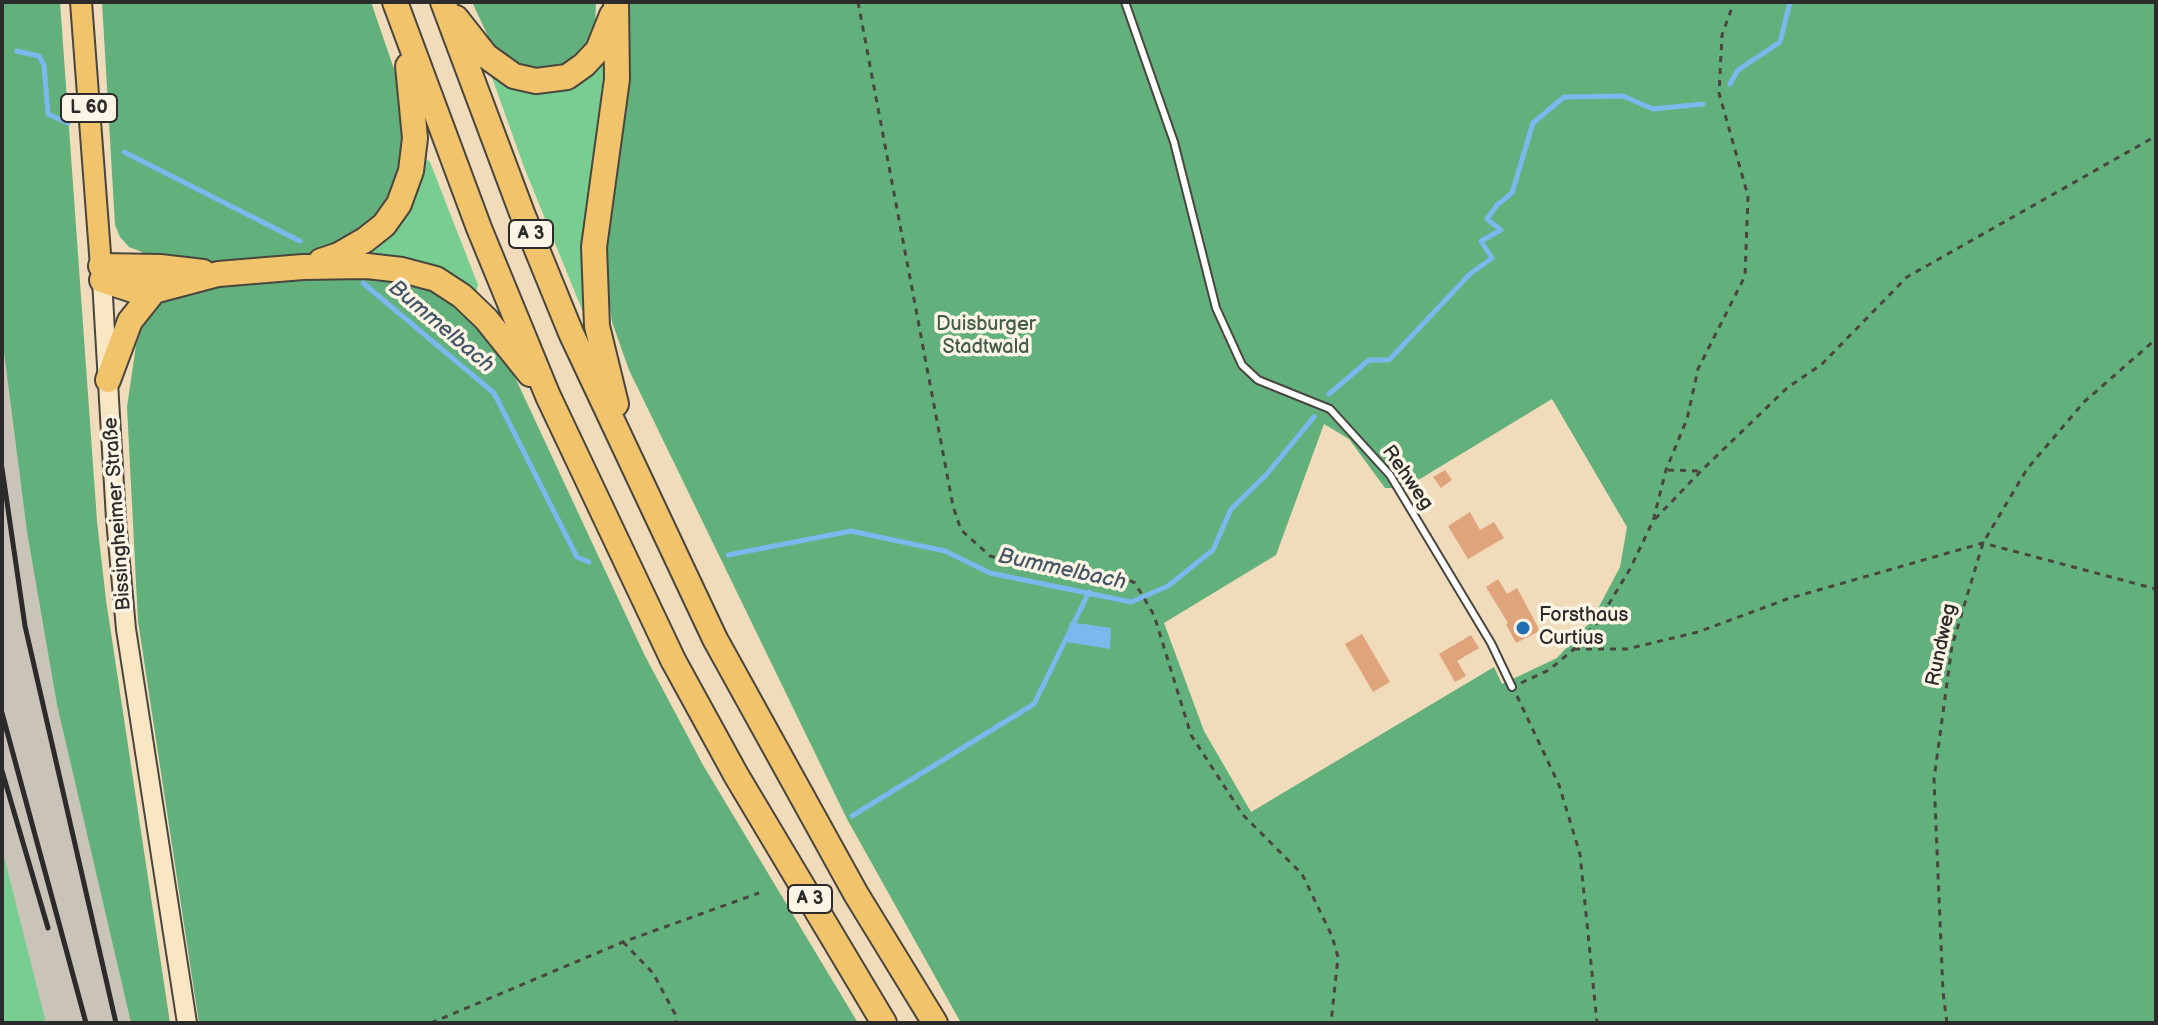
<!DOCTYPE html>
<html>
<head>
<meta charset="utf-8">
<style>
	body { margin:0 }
	#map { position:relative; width:2158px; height:1025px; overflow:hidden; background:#f0dcba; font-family:"Balsamiq Sans",sans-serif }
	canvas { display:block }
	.frame { position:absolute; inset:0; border:4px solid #2b2b2b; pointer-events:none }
</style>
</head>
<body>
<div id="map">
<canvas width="2158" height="1025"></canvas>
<div class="frame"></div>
</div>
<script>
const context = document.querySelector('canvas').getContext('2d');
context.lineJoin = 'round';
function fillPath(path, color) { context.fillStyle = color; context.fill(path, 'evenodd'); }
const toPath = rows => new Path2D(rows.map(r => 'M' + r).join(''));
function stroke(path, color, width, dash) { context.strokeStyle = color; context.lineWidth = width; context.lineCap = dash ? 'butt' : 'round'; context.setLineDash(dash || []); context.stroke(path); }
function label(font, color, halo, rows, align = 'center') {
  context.font = font + ' "Balsamiq Sans",sans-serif'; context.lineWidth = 7; context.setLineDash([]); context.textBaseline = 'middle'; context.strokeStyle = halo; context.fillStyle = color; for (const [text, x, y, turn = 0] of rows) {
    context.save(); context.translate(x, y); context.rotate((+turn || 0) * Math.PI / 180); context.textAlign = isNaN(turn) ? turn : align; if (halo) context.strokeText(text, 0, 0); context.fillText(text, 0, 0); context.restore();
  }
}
fillPath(toPath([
	[2,337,27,532,57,705,131,1023,2,1023]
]), '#c9c3b8');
fillPath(toPath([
	[606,55,582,247,587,311,583,312,524,167,490,72],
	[426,159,430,162,478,285,476,292,362,257],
	[2,849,46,1023,2,1023]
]), '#78cd91');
fillPath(toPath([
	[2,2,60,2,97,521,106,600,170,1023,131,1023,57,705,27,532,2,337],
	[102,2,371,2,407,107,405,172,376,224,333,250,304,257,190,262,142,259,142,252,129,247,120,237,115,225],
	[472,2,596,2,595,27,590,42,579,58,563,67,541,70,520,67,494,49],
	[627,2,2156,2,2156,1023,961,1023,847,819,629,370,612,322,604,265,608,195],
	[1552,399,1627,527,1620,567,1592,620,1557,658,1502,684,1494,667,1251,812,1204,731,1164,623,1276,555,1324,424,1349,439,1385,488,1405,488],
	[358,274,434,287,480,324,513,373,644,654,703,765,858,1023,199,1023,138,621,127,407,136,345,143,326,152,314,146,310,162,297,184,289]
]), '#62b07b');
fillPath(toPath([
	[1070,622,1111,628,1110,649,1067,642]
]), '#7cb7ee');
stroke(toPath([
	[17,51,39,56,44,65,48,114,68,123],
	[1730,84,1738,70,1780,42,1790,2],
	[124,152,300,241],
	[363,283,494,393,577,557,589,562],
	[1329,394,1369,360,1389,360,1470,274,1492,258,1481,241,1501,230,1487,219,1497,205,1512,193,1533,123,1564,97,1623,96,1653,109,1703,104],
	[728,555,851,531,945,551,990,573,1131,602,1168,586,1213,550,1231,509,1266,475,1314,417],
	[852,816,1034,704,1089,592]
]), '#7cb7ee', 5);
fillPath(toPath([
	[1445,470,1452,480,1441,488,1433,477],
	[1470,512,1480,530,1494,522,1504,538,1468,559,1448,526],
	[1498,579,1507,594,1517,588,1540,631,1516,643,1506,624,1508,623,1486,587],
	[1362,634,1390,682,1373,692,1345,644],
	[1471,635,1479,648,1457,661,1466,676,1455,682,1439,654]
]), '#e0a47b');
const lane = toPath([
	[1125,2,1174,142,1216,308,1242,365,1258,380,1330,409,1390,475,1491,643,1512,687]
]);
const secondary = toPath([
	[102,280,116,519,126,629,187,1023]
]);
const primary = toPath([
	[81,2,102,280]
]);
const highway = toPath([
	[395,2,479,228,548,396,673,660,736,775,884,1023],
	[443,2,522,213,571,333,715,639,856,894,935,1023],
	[456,18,486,56,514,76,536,81,567,77,584,65,598,50,612,15],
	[321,261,339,255,365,240,384,225,399,204,411,171,415,138,408,66],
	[101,266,160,267,203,272],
	[102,280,133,290,154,291,218,274,303,267,367,266,402,270,436,279,462,296,486,319,530,374],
	[108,380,130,321,154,291],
	[616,404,597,326,594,247,617,79,616,2]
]);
stroke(lane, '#494640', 10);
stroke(secondary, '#494640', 22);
stroke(primary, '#494640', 24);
stroke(highway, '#494640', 28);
stroke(toPath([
	[858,2,953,506,961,530,990,556,1051,572,1094,573,1121,577,1135,583,1154,615,1191,735,1243,815,1302,874,1332,936,1338,957,1331,1023],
	[1668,470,1701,471],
	[1655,519,1701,471,1787,388,1822,364,1907,277,2156,136],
	[1574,649,1627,649,1698,632,1787,599,1983,543,2156,589],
	[1521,683,1549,670,1574,649,1599,620,1630,569,1653,521,1666,470,1687,419,1698,369,1745,276,1748,196,1719,93,1722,35,1734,2],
	[1517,696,1559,785,1580,854,1597,1023],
	[623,942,653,973,675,1014,676,1023],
	[431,1023,623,942,759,893],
	[1947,1023,1943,992,1934,779,1952,646,1983,543,2027,469,2084,402,2156,339]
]), '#494640', 3, [6, 6]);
stroke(lane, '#fff', 6);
stroke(secondary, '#f9e7c3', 18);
stroke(primary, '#f1c36a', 20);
stroke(highway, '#f1c36a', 24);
stroke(toPath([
	[2,468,25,626,116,1023],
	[2,713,86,1023],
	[2,771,48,928]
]), '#2b2b2b', 5);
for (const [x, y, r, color] of [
	[1523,628,8,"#1f6fb2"]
]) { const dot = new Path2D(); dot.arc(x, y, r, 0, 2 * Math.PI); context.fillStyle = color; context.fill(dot); stroke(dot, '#fcf5e5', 3); }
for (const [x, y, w] of [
	[89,108,56],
	[531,234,44],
	[810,899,44]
]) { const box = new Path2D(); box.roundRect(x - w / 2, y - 14, w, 28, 6); context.fillStyle = '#fcf5e5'; context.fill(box); stroke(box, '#2b2b2b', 2); }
label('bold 18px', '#2b2b2b', null, [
	["L 60",89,108],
	["A 3",531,234],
	["A 3",810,899]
]);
label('20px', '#425c4a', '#fcf5e5', [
	["Duisburger",986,325],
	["Stadtwald",986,348]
]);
label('20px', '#2b2b2b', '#fcf5e5', [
	["Rehweg",1407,478,55],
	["Bissingheimer Straße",118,514,-94],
	["Rundweg",1942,645,-78]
]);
label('20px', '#2b2b2b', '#fcf5e5', [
	["Forsthaus",1539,616],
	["Curtius",1539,639]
], 'left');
label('italic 22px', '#435566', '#fcf5e5', [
	["Bummelbach",441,327,40],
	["Bummelbach",1062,570,12]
]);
</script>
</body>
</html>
